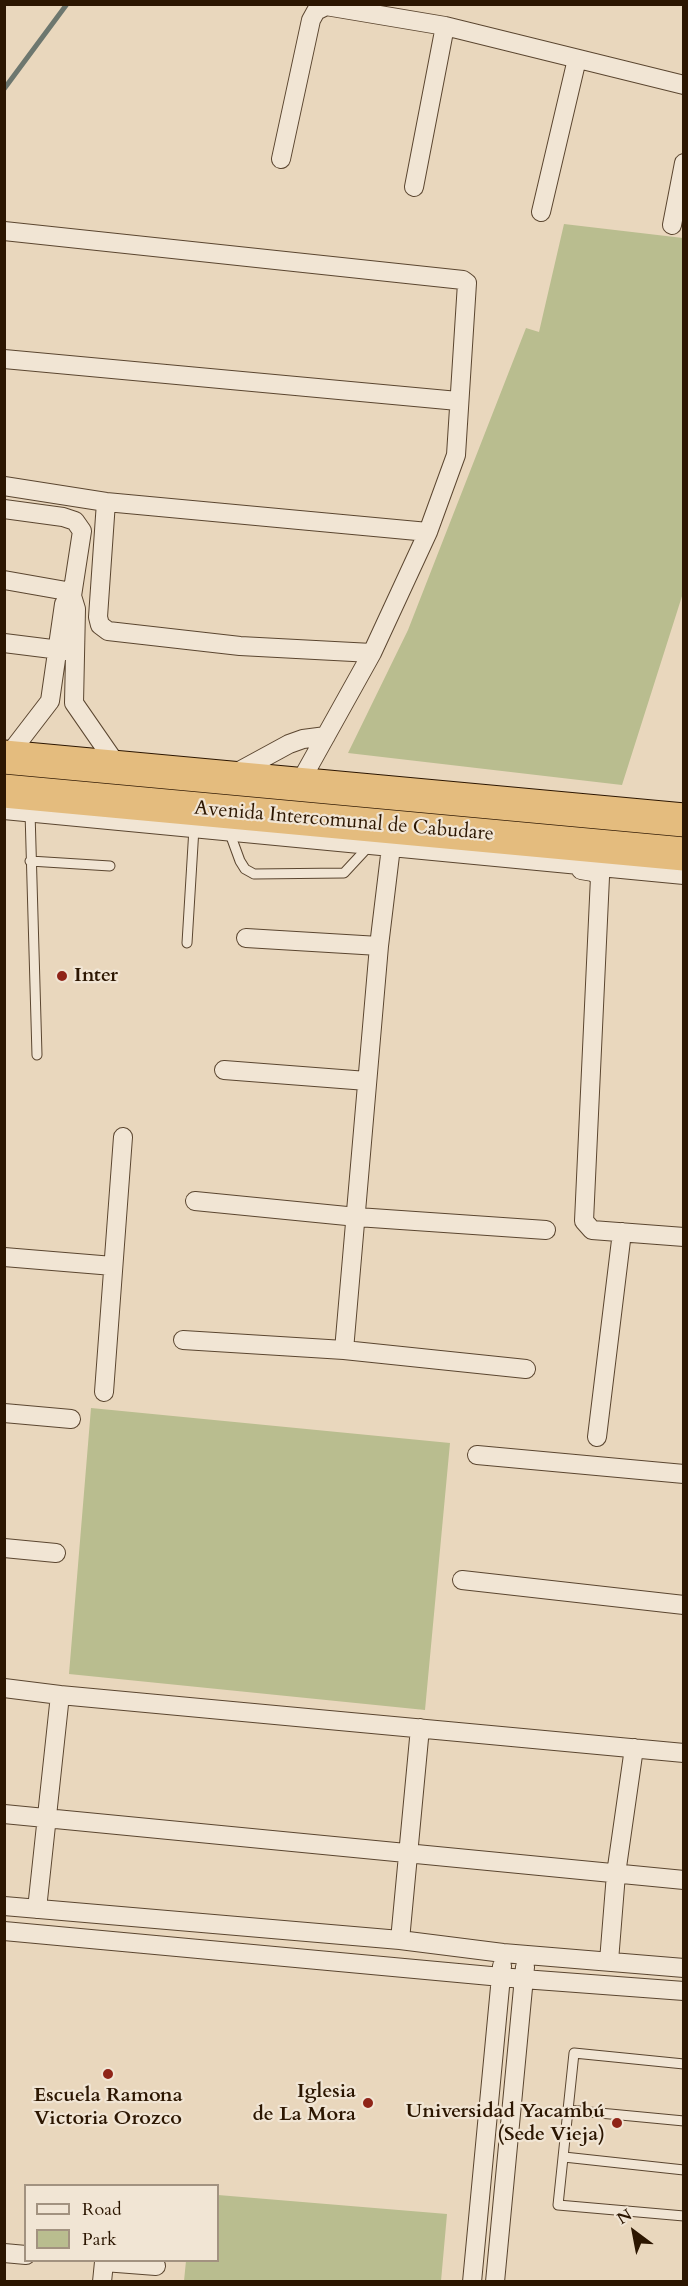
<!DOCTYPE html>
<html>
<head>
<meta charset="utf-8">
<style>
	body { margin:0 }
	#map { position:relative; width:688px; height:2286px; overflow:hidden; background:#e9d7bd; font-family:Cardo,serif }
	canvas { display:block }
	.frame { position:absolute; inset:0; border:6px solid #2c1601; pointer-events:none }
	.legend { position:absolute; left:24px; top:2184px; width:195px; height:78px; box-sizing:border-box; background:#f1e5d4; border:2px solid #a29280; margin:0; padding:8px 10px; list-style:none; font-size:18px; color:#2c1601 }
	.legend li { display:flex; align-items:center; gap:12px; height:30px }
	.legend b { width:30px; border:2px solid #a29280 }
	.north { position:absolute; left:604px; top:2202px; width:60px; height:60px; -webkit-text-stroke:4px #f1e5d4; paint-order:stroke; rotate:328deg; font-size:16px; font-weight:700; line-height:24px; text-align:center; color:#2c1601 }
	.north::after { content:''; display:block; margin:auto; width:21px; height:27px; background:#2c1601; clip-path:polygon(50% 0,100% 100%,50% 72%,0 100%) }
</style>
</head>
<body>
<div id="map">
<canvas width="688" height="2286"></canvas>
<div class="frame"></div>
<ul class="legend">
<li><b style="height:8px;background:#f1e5d4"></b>Road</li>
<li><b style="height:16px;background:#b9bd8f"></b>Park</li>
</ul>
<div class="north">N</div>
</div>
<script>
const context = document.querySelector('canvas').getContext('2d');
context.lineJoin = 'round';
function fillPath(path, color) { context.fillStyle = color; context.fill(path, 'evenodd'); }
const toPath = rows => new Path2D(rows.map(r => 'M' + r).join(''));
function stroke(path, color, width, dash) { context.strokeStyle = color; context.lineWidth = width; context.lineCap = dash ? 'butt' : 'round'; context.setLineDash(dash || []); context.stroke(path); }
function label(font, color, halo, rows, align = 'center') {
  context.font = font + ' Cardo,serif'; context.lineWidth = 4.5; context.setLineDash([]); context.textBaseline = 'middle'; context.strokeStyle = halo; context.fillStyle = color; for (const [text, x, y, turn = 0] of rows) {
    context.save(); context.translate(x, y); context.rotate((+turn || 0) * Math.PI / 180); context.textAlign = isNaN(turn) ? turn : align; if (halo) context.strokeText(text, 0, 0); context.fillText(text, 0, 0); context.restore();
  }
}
fillPath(toPath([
	[564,224,683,238,683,593,622,785,348,753,408,630,526,328,539,332],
	[91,1408,450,1443,425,1710,69,1674],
	[218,2195,447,2214,441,2281,184,2281,186,2261,218,2260]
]), '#b9bd8f');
stroke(toPath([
	[4,89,67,4]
]), '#6d776f', 5);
const lane = toPath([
	[30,812,37,1055],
	[229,831,240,861,245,869,254,874,344,873,370,845],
	[30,861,110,866],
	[187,943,194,828],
	[684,2064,574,2053,558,2205,684,2216],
	[568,2110,684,2121],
	[564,2157,684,2170]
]);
const street = toPath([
	[281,159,311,20,316,11,326,6,445,26,684,85],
	[414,187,445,26],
	[541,212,577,59],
	[672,225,684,163],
	[4,231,463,280,467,283,456,455,428,532,372,653,299,784],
	[4,359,458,401],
	[4,486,106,502,428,532],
	[106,502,98,617,100,625,108,631,240,646,372,653],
	[4,509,63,517,75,521,82,531,72,596,76,609,74,703,119,768],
	[4,580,72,592],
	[4,643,68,651],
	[7,757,50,701,64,604,72,596],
	[232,775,289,744,303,739,326,736],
	[4,810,684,875],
	[581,870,593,872,600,877,584,1221,592,1230,684,1237],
	[246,938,379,946],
	[224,1070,367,1081],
	[195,1201,357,1217,546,1230],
	[4,1257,113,1266],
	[183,1340,344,1350,526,1369],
	[344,1350,379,946,391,847],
	[104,1392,123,1137],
	[4,1413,71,1419],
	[597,1437,622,1232],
	[477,1455,684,1474],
	[4,1548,56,1553],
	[462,1580,684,1605],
	[4,1688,60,1695,37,1909],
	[60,1695,684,1753],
	[4,1814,684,1880],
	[4,1906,400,1940,503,1953,684,1968],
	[4,1931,523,1979,684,1991],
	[400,1940,420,1728],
	[609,1961,616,1874,634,1748],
	[4,2253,26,2255],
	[102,2282,104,2262,156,2266],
	[472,2282,502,1966],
	[495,2282,525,1967]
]);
const highway = toPath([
	[4,757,684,820],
	[4,791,684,854]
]);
stroke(lane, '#5b4630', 11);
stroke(street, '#5b4630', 20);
stroke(highway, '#2c1601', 35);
stroke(lane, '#f1e5d4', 9);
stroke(street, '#f1e5d4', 18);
stroke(highway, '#e4bc7e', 33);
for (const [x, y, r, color] of [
	[62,976,6,"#8f2418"],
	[108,2074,6,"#8f2418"],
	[368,2103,6,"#8f2418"],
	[617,2123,6,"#8f2418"]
]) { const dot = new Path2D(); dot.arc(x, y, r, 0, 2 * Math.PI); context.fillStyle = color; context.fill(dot); stroke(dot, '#f1e5d4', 2); }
label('20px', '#2c1601', '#f1e5d4', [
	["Avenida Intercomunal de Cabudare",344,822,5]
]);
label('bold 20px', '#2c1601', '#f1e5d4', [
	["Inter",74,976,"left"],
	["Iglesia",356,2092],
	["de La Mora",356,2115],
	["Escuela Ramona",108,2096,"center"],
	["Victoria Orozco",108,2119,"center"],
	["Universidad Yacambú",605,2112],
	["(Sede Vieja)",605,2135]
], 'right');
</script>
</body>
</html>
